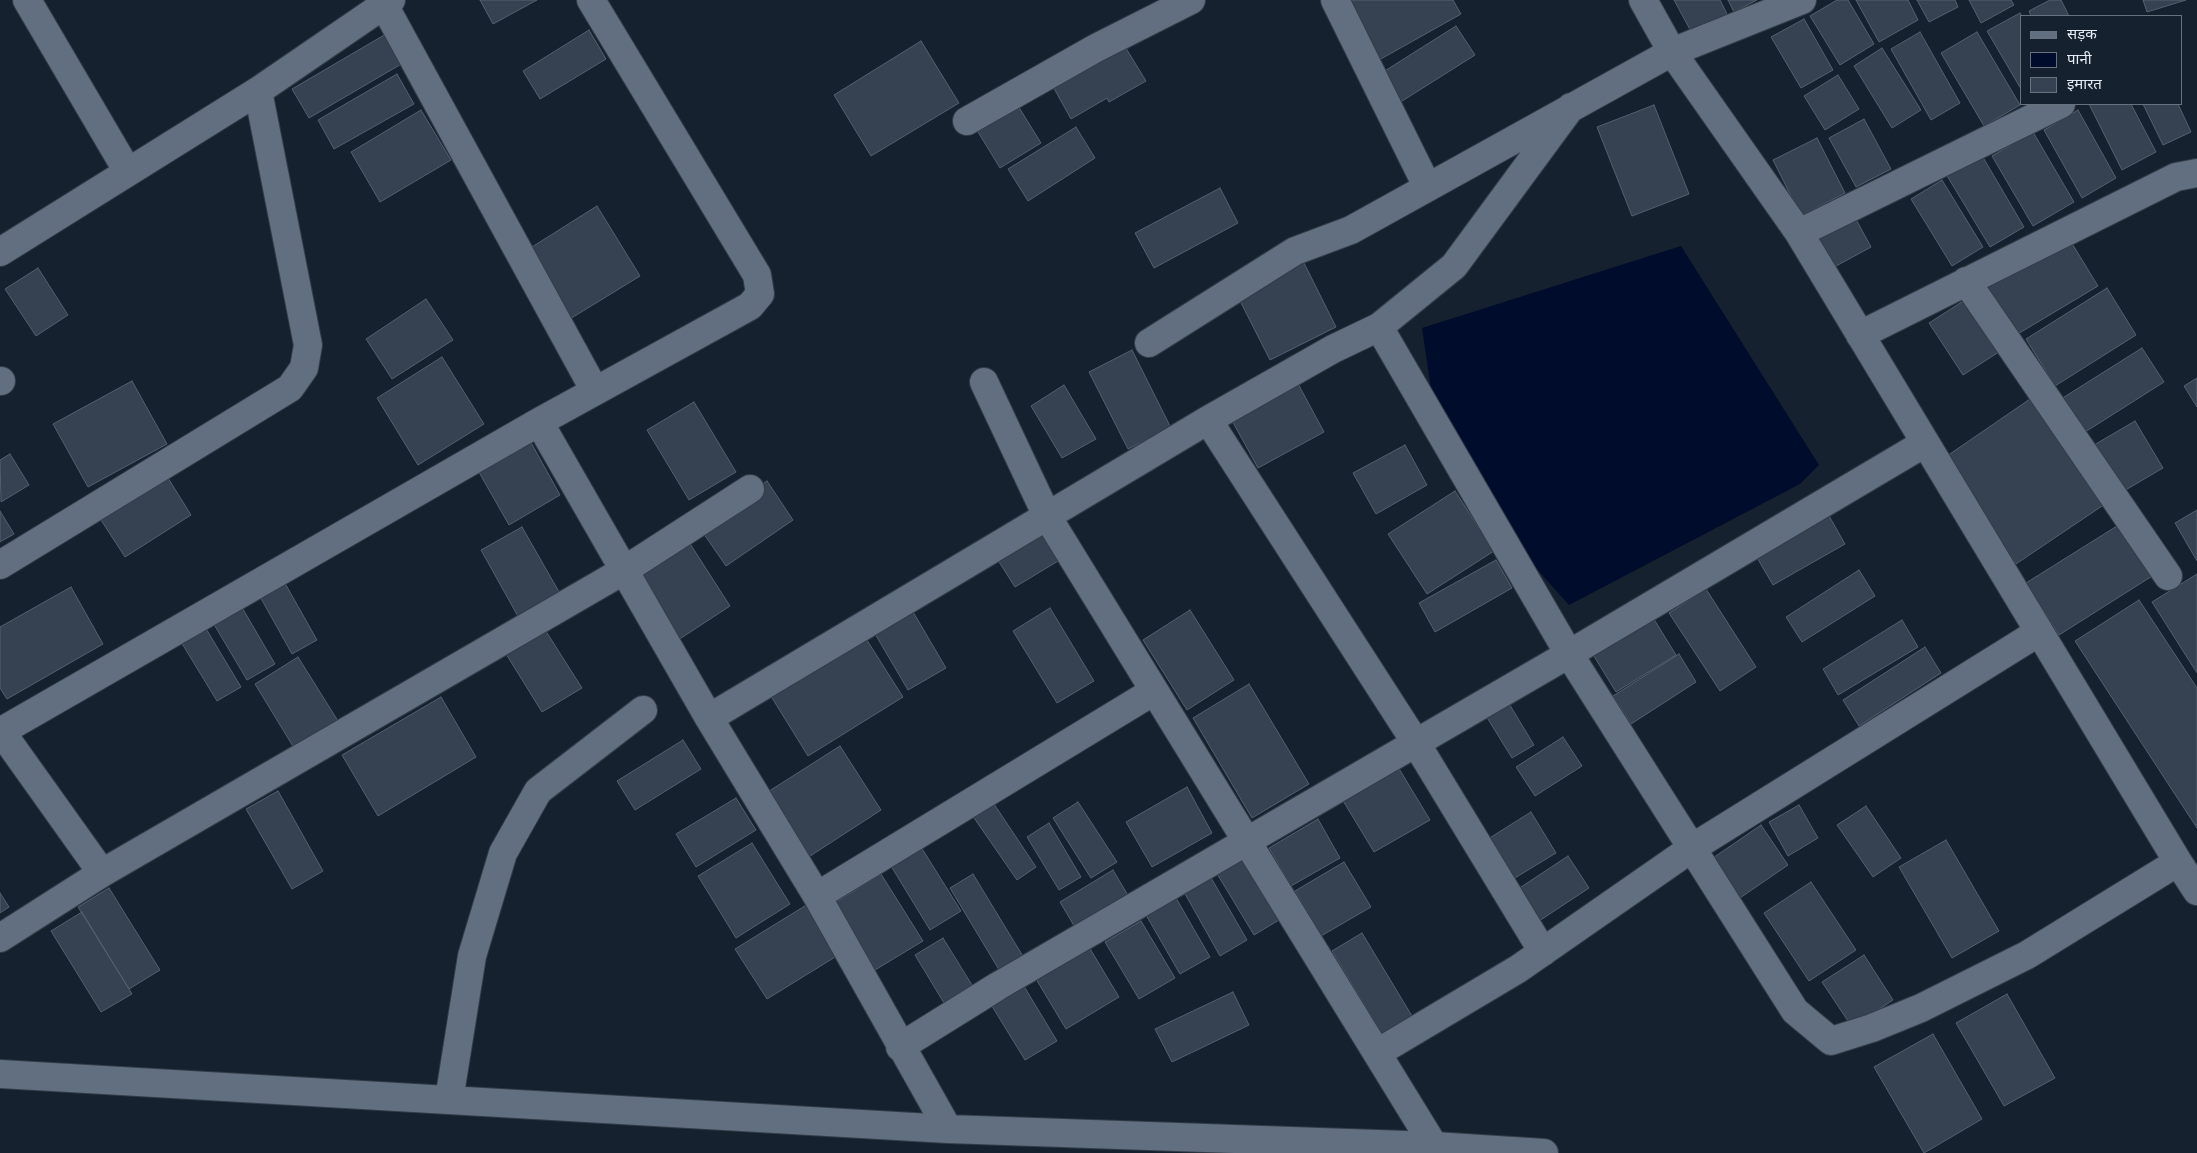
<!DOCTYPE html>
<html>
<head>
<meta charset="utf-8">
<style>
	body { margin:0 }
	#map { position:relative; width:2197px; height:1153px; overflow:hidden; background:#16212f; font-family:"Fira Sans","Noto Sans Devanagari",sans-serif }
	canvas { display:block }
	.legend { position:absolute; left:2020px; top:15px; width:162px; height:90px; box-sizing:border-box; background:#16212f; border:1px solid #68727e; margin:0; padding:6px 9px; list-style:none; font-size:15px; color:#e4ebf5 }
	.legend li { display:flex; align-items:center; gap:10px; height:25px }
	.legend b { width:25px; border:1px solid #68727e }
</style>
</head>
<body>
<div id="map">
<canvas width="2197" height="1153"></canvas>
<ul class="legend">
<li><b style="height:6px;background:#626f80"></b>सड़क</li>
<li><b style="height:14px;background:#000c2c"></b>पानी</li>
<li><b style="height:14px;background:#364252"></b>इमारत</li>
</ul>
</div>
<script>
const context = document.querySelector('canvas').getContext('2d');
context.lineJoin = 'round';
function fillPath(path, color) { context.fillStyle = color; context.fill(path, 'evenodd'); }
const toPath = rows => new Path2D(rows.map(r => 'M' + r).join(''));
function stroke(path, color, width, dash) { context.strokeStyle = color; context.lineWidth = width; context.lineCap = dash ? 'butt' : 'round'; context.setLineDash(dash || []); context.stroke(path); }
fillPath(toPath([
	[1681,246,1819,465,1800,484,1569,605,1534,566,1435,416,1422,328]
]), '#000c2c');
const building = toPath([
	[480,0,537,0,493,24,480,0],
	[1346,0,1453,0,1461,14,1379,60,1346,0],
	[1674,0,1720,0,1728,16,1693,35,1674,0],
	[1728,0,1757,0,1734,12,1728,0],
	[1837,0,1848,0,1874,44,1840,65,1810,16,1837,0],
	[1856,0,1908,0,1918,20,1879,42,1856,0],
	[1917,0,1955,0,1958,7,1929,22,1917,0],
	[1969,0,2011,0,2014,5,1981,23,1969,0],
	[2050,0,2061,0,2069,16,2031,16,2029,11,2050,0],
	[2143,0,2186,0,2147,12,2143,0],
	[2020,13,2022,16,2021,89,1987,31,2020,13],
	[1804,19,1833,70,1801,88,1771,37,1804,19],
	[1456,26,1475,55,1399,103,1380,74,1456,26],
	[589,30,606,59,540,99,523,71,589,30],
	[1920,32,1960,103,1931,120,1891,49,1920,32],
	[1977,32,2020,105,1984,126,1941,53,1977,32],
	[386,34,403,63,309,118,292,89,386,34],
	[921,41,959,103,871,156,834,95,921,41],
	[1124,45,1146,81,1109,102,1107,98,1071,119,1051,83,1124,45],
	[1882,48,1921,110,1892,128,1854,66,1882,48],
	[397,74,414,104,334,149,318,120,397,74],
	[1838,75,1859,109,1825,130,1804,96,1838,75],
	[1015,101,1041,143,1000,168,975,127,1015,101],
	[2089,104,2131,104,2156,152,2122,170,2089,104],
	[2143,104,2178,104,2191,132,2163,145,2143,104],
	[1654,105,1689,194,1632,216,1597,127,1654,105],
	[421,110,451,160,380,202,351,152,421,110],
	[2078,110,2116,178,2082,198,2044,130,2078,110],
	[1864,119,1891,169,1856,187,1829,138,1864,119],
	[1076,127,1095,158,1028,201,1008,169,1076,127],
	[2033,132,2074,202,2033,226,1992,156,2033,132],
	[1817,138,1845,193,1801,216,1773,160,1817,138],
	[1981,154,2024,227,1990,247,1946,174,1981,154],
	[1942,180,1983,247,1952,266,1911,199,1942,180],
	[1220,188,1238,223,1154,268,1135,233,1220,188],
	[597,206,640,276,565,322,524,252,597,206],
	[1852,212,1871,247,1827,271,1808,236,1852,212],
	[2068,237,2098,286,2011,338,1981,289,2068,237],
	[1301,257,1336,327,1270,360,1235,291,1301,257],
	[38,268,68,315,36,336,5,289,38,268],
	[2107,288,2136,335,2055,386,2026,339,2107,288],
	[1968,298,2002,350,1963,375,1929,323,1968,298],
	[426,299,453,340,392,379,366,339,426,299],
	[2142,348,2164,382,2082,434,2061,399,2142,348],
	[1132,350,1171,428,1128,449,1089,372,1132,350],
	[442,357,484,424,418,465,377,398,442,357],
	[2197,378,2197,407,2184,386,2197,378],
	[1296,380,1324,432,1258,468,1230,417,1296,380],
	[132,381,167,444,88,487,53,424,132,381],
	[1064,385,1096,439,1062,458,1031,406,1064,385],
	[2033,397,2105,504,2016,564,1944,458,2033,397],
	[694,402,736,472,689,500,647,430,694,402],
	[2135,421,2163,468,2117,495,2089,448,2135,421],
	[528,437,560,495,509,525,476,467,528,437],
	[1405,445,1427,485,1376,514,1353,473,1405,445],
	[10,454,29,485,1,502,0,460,10,454],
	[168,478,191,515,125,557,101,520,168,478],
	[767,481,793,520,726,566,699,527,767,481],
	[1455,491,1494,551,1427,594,1388,534,1455,491],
	[2197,510,2197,561,2175,523,2197,510],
	[0,511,14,534,0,542,0,511],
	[1828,514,1845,544,1773,585,1756,556,1828,514],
	[1047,521,1068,555,1015,587,994,554,1047,521],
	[2125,521,2157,573,2059,635,2026,583,2125,521],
	[522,527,562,597,520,620,481,550,522,527],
	[687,539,730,606,672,644,629,577,687,539],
	[1496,560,1512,588,1435,632,1419,603,1496,560],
	[1859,570,1875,596,1802,642,1786,617,1859,570],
	[2197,574,2197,673,2152,602,2197,574],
	[282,578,317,640,292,654,258,593,282,578],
	[71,587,103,644,7,699,0,688,0,627,71,587],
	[1706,589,1756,667,1720,691,1669,613,1706,589],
	[2139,600,2197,688,2197,828,2075,641,2139,600],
	[240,604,275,664,247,680,212,621,240,604],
	[909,605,946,668,908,690,871,627,909,605],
	[1050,608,1094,681,1057,703,1013,631,1050,608],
	[1190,610,1234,680,1187,710,1143,640,1190,610],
	[1652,616,1676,655,1616,692,1592,653,1652,616],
	[1902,620,1918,647,1838,695,1823,669,1902,620],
	[202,622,241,687,217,701,178,637,202,622],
	[542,625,582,688,542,712,503,649,542,625],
	[863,634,903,697,808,756,769,693,863,634],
	[1925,647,1941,673,1859,726,1843,700,1925,647],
	[1679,654,1696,682,1631,724,1613,696,1679,654],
	[298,657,338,721,294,748,255,684,298,657],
	[1249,684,1309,784,1252,818,1193,718,1249,684],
	[441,697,476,757,378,816,342,755,441,697],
	[1505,697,1534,745,1512,758,1483,711,1505,697],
	[1563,737,1582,766,1535,796,1516,767,1563,737],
	[683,740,701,769,635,810,617,781,683,740],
	[840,746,881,810,804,860,763,795,840,746],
	[1398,767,1430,820,1374,852,1342,799,1398,767],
	[1187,787,1212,833,1152,867,1126,822,1187,787],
	[278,791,323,871,292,889,246,809,278,791],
	[736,798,756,830,696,867,676,834,736,798],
	[992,801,1036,867,1017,880,972,815,992,801],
	[1078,802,1117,862,1091,878,1053,818,1078,802],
	[1799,805,1818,838,1788,856,1769,822,1799,805],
	[1866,806,1901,858,1873,877,1837,825,1866,806],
	[1531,812,1556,853,1505,884,1480,844,1531,812],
	[1318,819,1340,858,1291,886,1269,848,1318,819],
	[1049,823,1081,877,1059,890,1027,837,1049,823],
	[1761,825,1788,865,1737,900,1710,860,1761,825],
	[1946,840,1999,931,1952,958,1899,867,1946,840],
	[752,843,790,904,736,938,698,876,752,843],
	[921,847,961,911,930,930,891,866,921,847],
	[1245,854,1284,917,1254,935,1216,872,1245,854],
	[1568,856,1589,888,1536,923,1515,891,1568,856],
	[1344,862,1371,907,1321,936,1295,891,1344,862],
	[1113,870,1129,897,1076,929,1060,902,1113,870],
	[881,874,923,941,875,970,833,904,881,874],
	[973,874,1024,958,1001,973,950,888,973,874],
	[1210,876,1247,940,1220,956,1184,892,1210,876],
	[1811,882,1856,950,1809,981,1764,913,1811,882],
	[109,888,160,970,129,989,78,907,109,888],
	[0,893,9,907,0,913,0,893],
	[1176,898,1210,957,1180,974,1146,915,1176,898],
	[808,904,840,954,767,999,735,949,808,904],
	[82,912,132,994,101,1012,51,931,82,912],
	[1141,921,1175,978,1139,999,1105,942,1141,921],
	[1362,933,1412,1016,1382,1034,1332,951,1362,933],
	[943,938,972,985,944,1003,915,955,943,938],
	[1089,947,1119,997,1066,1029,1036,979,1089,947],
	[1864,955,1893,1000,1852,1027,1822,982,1864,955],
	[1019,978,1057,1041,1025,1060,987,998,1019,978],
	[1233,992,1249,1025,1172,1062,1155,1029,1233,992],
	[2007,994,2055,1078,2004,1106,1956,1023,2007,994],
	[1933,1034,1982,1119,1924,1153,1874,1067,1933,1034]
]);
fillPath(building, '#364252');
stroke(building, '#536070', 1);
const minor = toPath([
	[27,0,128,172],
	[1335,0,1427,186],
	[1643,0,1672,52,1799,233,2178,862,2197,891],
	[384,5,595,391],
	[967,121,1096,48,1191,0],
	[1799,233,2061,104],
	[0,252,258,91,391,0],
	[1966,281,2168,576],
	[1379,327,1569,654,1795,1011,1831,1041,1872,1028,1921,1008,2027,955,2178,862],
	[1860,335,2176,177,2197,173],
	[1149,343,1295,251,1351,230,1672,52,1802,0],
	[0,381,1,381],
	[984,382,1047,516,1434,1146],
	[1208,420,1416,743,1543,952],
	[539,422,709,718,817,896,948,1129],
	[0,565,290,388,304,368,308,345,258,91],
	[709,718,1208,420,1333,349,1379,327,1454,266,1571,107],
	[0,730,102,873],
	[0,732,539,422,750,306,760,294,757,275,591,0],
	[817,896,1154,691],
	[0,938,102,873,623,571,750,489],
	[900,1047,998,986,1569,654,1925,443],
	[1377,1053,1518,969,1692,848,2039,632],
	[0,1074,948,1129,1434,1146,1544,1153],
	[449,1100,472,956,503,853,538,791,643,710]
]);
stroke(minor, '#343c48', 30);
stroke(minor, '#626f80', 28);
</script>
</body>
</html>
